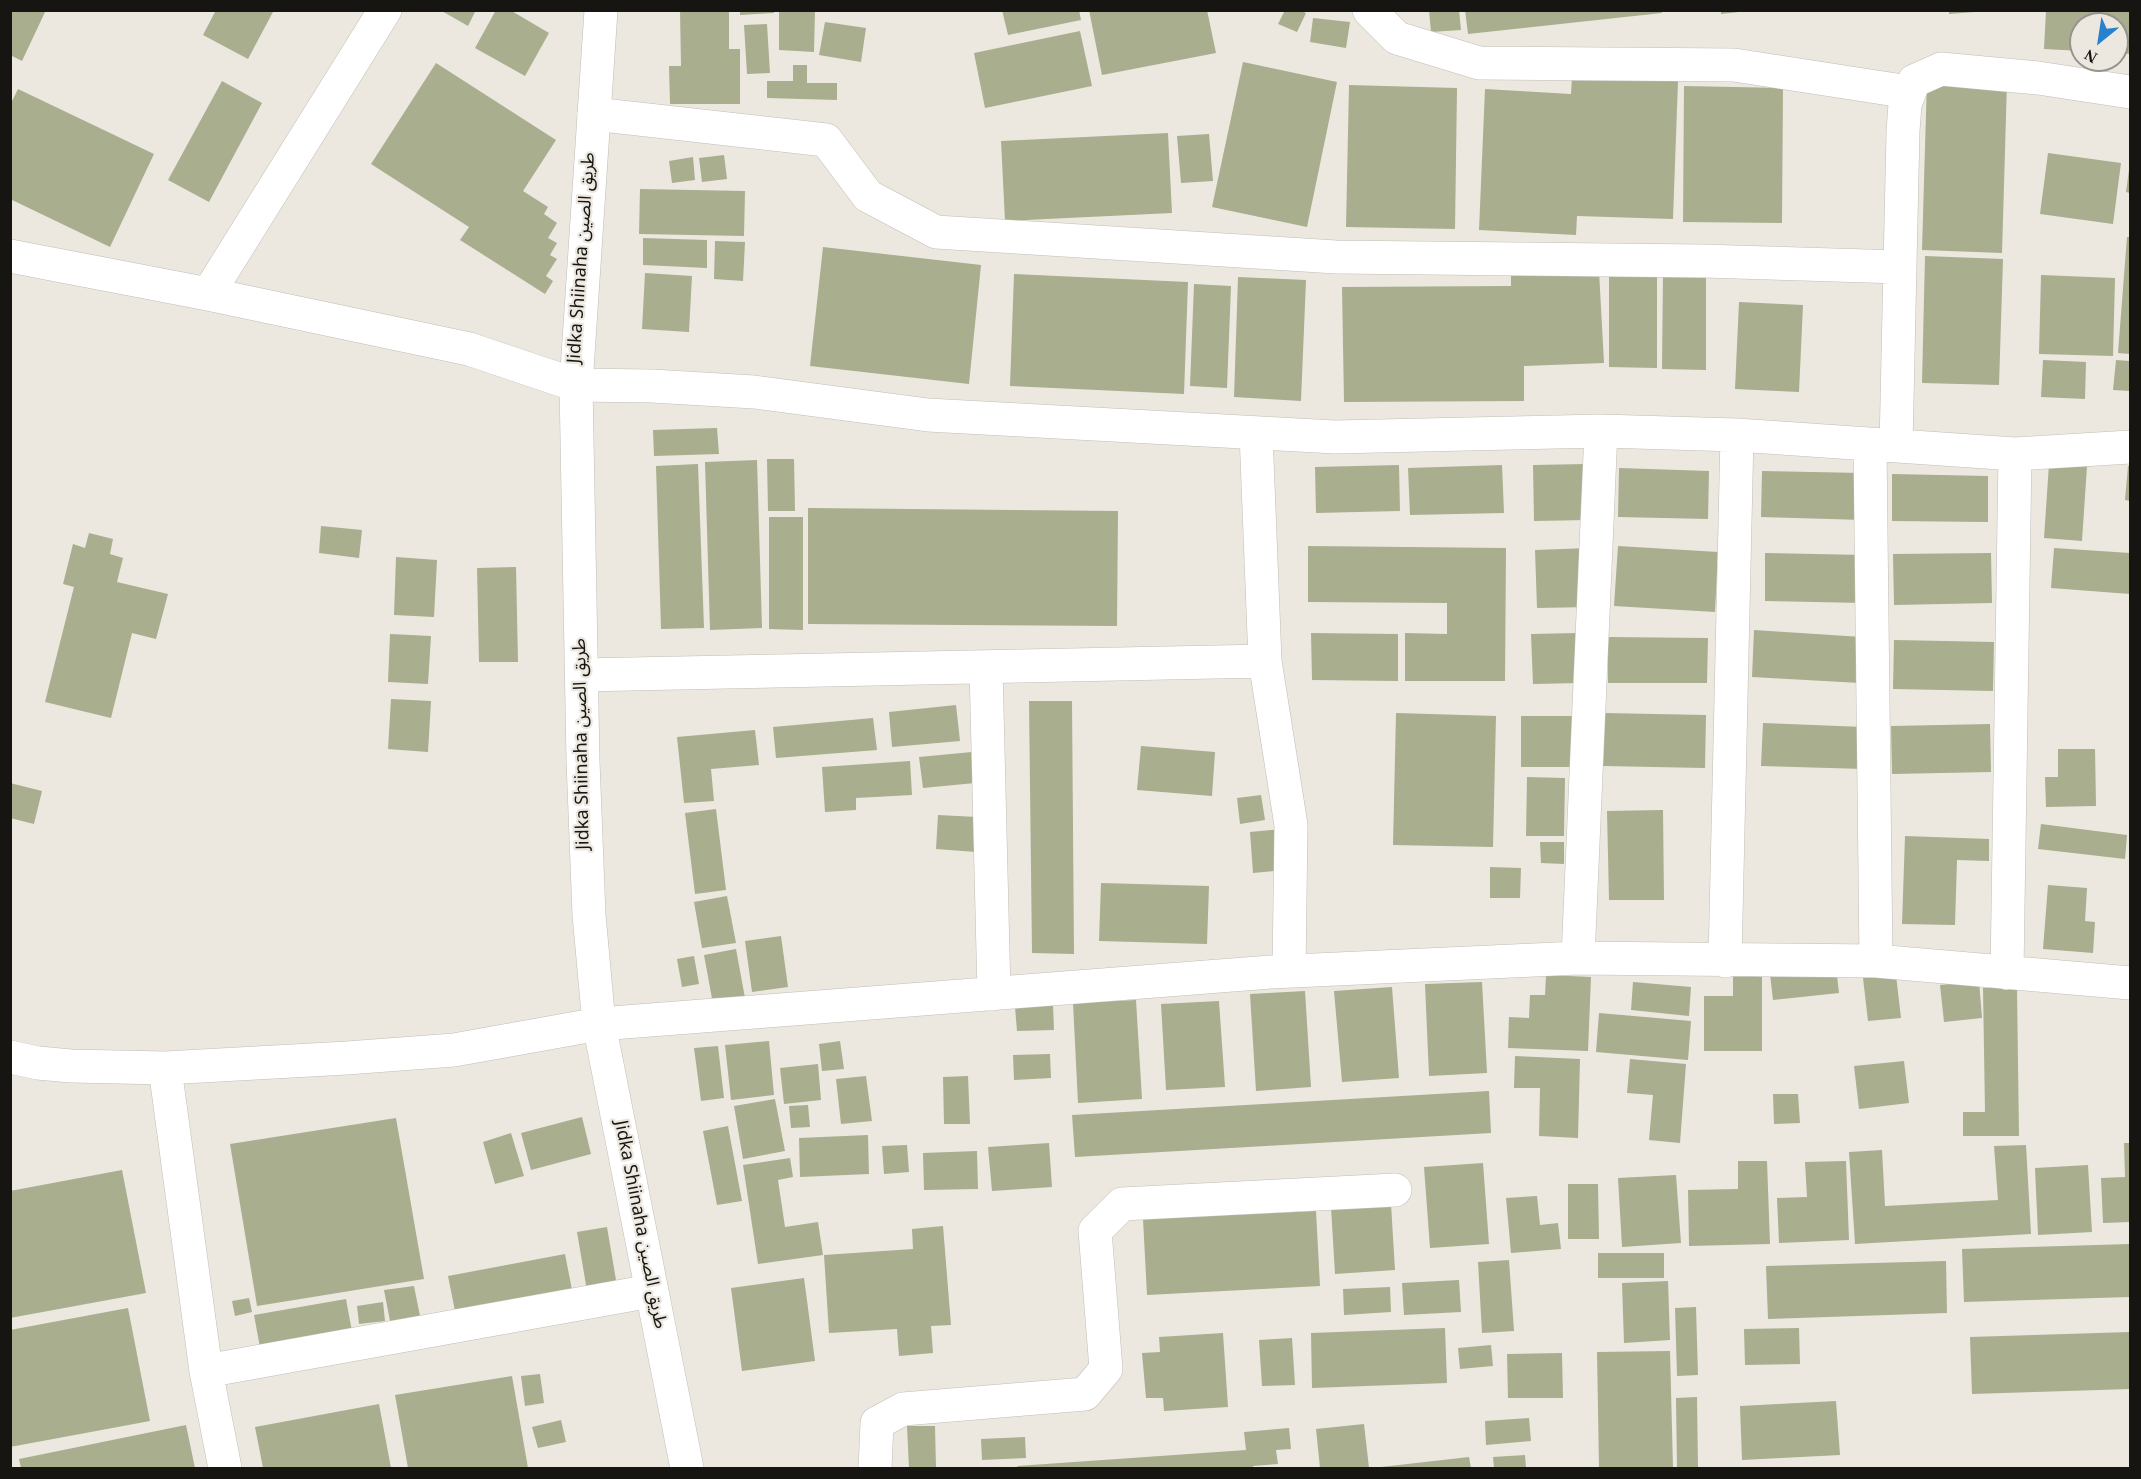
<!DOCTYPE html>
<html>
<head>
<meta charset="utf-8">
<style>
	body { margin:0 }
	#map { position:relative; width:2141px; height:1479px; overflow:hidden; background:#ece8e0; font-family:Georgia,serif }
	canvas { display:block }
	.frame { position:absolute; inset:0; border:12px solid #161512; pointer-events:none }
	.north { position:absolute; left:2069px; top:12px; width:60px; height:60px; box-sizing:border-box; background:#ece8e0; border:2px solid #96948e; border-radius:50%; rotate:210deg; font-size:16px; font-weight:700; line-height:24px; text-align:center; color:#161512 }
	.north::after { content:''; display:block; margin:auto; width:21px; height:27px; background:#2881cf; clip-path:polygon(50% 0,100% 100%,50% 72%,0 100%) }
</style>
</head>
<body>
<div id="map">
<canvas width="2141" height="1479"></canvas>
<div class="frame"></div>
<div class="north">N</div>
</div>
<script>
const context = document.querySelector('canvas').getContext('2d');
context.lineJoin = 'round';
function fillPath(path, color) { context.fillStyle = color; context.fill(path, 'evenodd'); }
const toPath = rows => new Path2D(rows.map(r => 'M' + r).join(''));
function stroke(path, color, width, dash) { context.strokeStyle = color; context.lineWidth = width; context.lineCap = dash ? 'butt' : 'round'; context.setLineDash(dash || []); context.stroke(path); }
function label(font, color, halo, rows, align = 'center') {
  context.font = font + ' Georgia,"Noto Sans Arabic",serif'; context.lineWidth = 4.5; context.setLineDash([]); context.textBaseline = 'middle'; context.strokeStyle = halo; context.fillStyle = color; for (const [text, x, y, turn = 0] of rows) {
    context.save(); context.translate(x, y); context.rotate((+turn || 0) * Math.PI / 180); context.textAlign = isNaN(turn) ? turn : align; if (halo) context.strokeText(text, 0, 0); context.fillText(text, 0, 0); context.restore();
  }
}
fillPath(toPath([
	[10,10,46,10,22,61,10,55],
	[216,10,274,10,248,59,203,35],
	[440,10,476,10,468,26],
	[496,10,510,10,549,33,525,76,475,48],
	[680,10,729,10,729,49,740,49,740,104,670,104,669,66,681,66],
	[740,10,774,10,774,13,740,15],
	[779,10,815,10,814,52,779,50],
	[1002,10,1079,10,1081,20,1008,35],
	[1089,10,1207,10,1216,53,1102,75],
	[1285,10,1299,10,1306,13,1297,32,1278,24],
	[1429,10,1459,10,1461,30,1431,32],
	[1465,10,1661,10,1662,13,1468,34],
	[1721,10,1739,10,1739,12,1721,14],
	[1949,10,1975,10,1975,12,1949,14],
	[2046,10,2130,10,2130,54,2117,53,2117,24,2081,24,2081,51,2044,49],
	[1313,18,1350,22,1346,48,1310,42],
	[825,22,866,28,861,62,819,55],
	[767,24,770,73,747,74,744,25],
	[1080,31,1092,86,985,108,974,53],
	[1243,62,1337,82,1307,227,1212,207],
	[436,63,556,140,523,191,548,207,544,214,557,223,548,238,557,243,550,255,557,259,546,276,553,281,545,294,460,240,469,227,371,164],
	[793,65,807,65,807,83,837,83,837,100,767,98,767,81,793,81],
	[1572,76,1678,81,1673,219,1577,216,1576,235,1479,230,1485,89,1571,94],
	[1927,79,2007,82,2002,253,1922,250],
	[222,81,262,103,209,202,168,180],
	[1349,85,1457,88,1455,229,1346,227],
	[1684,86,1783,88,1782,223,1683,222],
	[18,89,154,154,110,247,10,199,10,105],
	[1168,133,1172,213,1005,221,1001,141],
	[1209,134,1213,181,1181,183,1177,136],
	[2048,153,2121,163,2113,224,2040,214],
	[724,155,727,179,702,182,699,158],
	[693,157,695,180,672,183,669,161],
	[2129,170,2130,170,2130,193,2126,192],
	[640,189,745,191,744,236,639,234],
	[2127,237,2130,237,2130,354,2118,353],
	[643,238,707,240,707,268,643,265],
	[715,241,745,242,743,281,714,279],
	[823,247,981,265,969,384,810,366],
	[1925,256,2003,259,1999,385,1922,383],
	[1599,271,1604,363,1524,366,1524,401,1344,402,1342,287,1511,286,1511,275],
	[1663,272,1706,272,1706,370,1662,369],
	[645,273,692,276,689,332,642,329],
	[1609,273,1657,273,1657,368,1609,367],
	[1014,274,1188,282,1184,394,1010,386],
	[2041,275,2115,278,2113,356,2039,354],
	[1238,277,1306,280,1301,401,1234,397],
	[1194,284,1231,286,1227,388,1190,386],
	[1739,302,1803,305,1799,392,1735,389],
	[2043,360,2086,362,2085,399,2041,397],
	[2116,360,2130,361,2130,391,2113,390],
	[717,428,719,454,654,456,653,430],
	[767,459,794,459,795,511,768,511],
	[757,460,762,628,710,630,705,462],
	[698,464,704,628,661,629,656,466],
	[1587,464,1588,520,1534,521,1533,465],
	[2049,464,2087,466,2082,541,2044,538],
	[1399,465,1400,511,1316,513,1315,467],
	[1502,465,1504,513,1410,515,1408,468],
	[2128,466,2130,466,2130,501,2125,500],
	[1619,468,1709,471,1708,519,1618,517],
	[1762,471,1863,473,1863,520,1761,517],
	[1892,474,1988,476,1988,522,1892,521],
	[808,508,1118,511,1117,626,808,624],
	[769,517,803,517,803,630,769,629],
	[321,526,362,530,359,558,319,553],
	[89,533,113,539,110,554,123,558,117,582,168,594,156,639,132,633,111,718,45,702,74,587,63,584,73,544,85,548],
	[1308,546,1506,548,1505,681,1405,681,1405,633,1447,634,1447,603,1308,602],
	[1618,546,1718,552,1715,612,1614,606],
	[1589,548,1590,607,1537,608,1535,550],
	[2054,548,2130,553,2130,594,2051,588],
	[1765,553,1865,555,1864,603,1765,601],
	[1991,553,1992,603,1894,605,1893,554],
	[396,557,437,560,434,617,394,615],
	[516,567,518,662,479,662,477,568],
	[1754,630,1862,637,1860,683,1752,677],
	[1311,633,1398,634,1398,681,1312,680],
	[1578,633,1580,683,1533,684,1531,634],
	[390,634,431,636,428,684,388,682],
	[1608,637,1708,638,1707,683,1608,683],
	[1894,640,1994,642,1993,691,1893,689],
	[391,699,431,701,428,752,388,749],
	[1029,701,1072,701,1074,954,1032,953],
	[956,705,960,741,892,747,889,712],
	[1396,713,1496,716,1493,847,1393,845],
	[1604,713,1706,715,1705,768,1603,766],
	[1521,716,1575,716,1575,767,1521,767],
	[873,718,877,750,776,758,773,727],
	[1763,723,1864,727,1864,769,1761,766],
	[1990,724,1991,772,1892,774,1891,726],
	[755,730,759,765,711,769,714,801,684,803,677,737],
	[1141,746,1215,752,1212,796,1137,790],
	[2058,749,2095,749,2096,806,2046,807,2045,777,2058,777],
	[972,752,975,783,923,788,919,757],
	[910,761,912,795,856,798,856,810,825,812,822,767],
	[1527,777,1565,778,1564,836,1526,836],
	[10,783,42,791,34,824,10,818],
	[1261,795,1265,820,1240,824,1237,798],
	[716,809,726,890,695,894,685,813],
	[1663,810,1664,900,1609,900,1607,811],
	[938,815,977,817,976,852,936,849],
	[2041,824,2127,835,2125,859,2038,849],
	[1282,829,1285,870,1253,873,1250,832],
	[1905,836,1989,839,1989,861,1957,860,1955,925,1902,924],
	[1540,842,1564,842,1564,864,1541,863],
	[1490,867,1521,868,1520,898,1490,898],
	[1101,883,1209,886,1207,944,1099,941],
	[2048,885,2087,888,2085,921,2095,922,2093,953,2043,949],
	[727,896,736,943,702,948,694,902],
	[781,936,788,987,752,992,745,941],
	[736,949,745,998,713,1004,704,955],
	[694,956,699,984,682,987,677,959],
	[1836,967,1839,993,1773,1000,1770,974],
	[1733,969,1762,969,1762,1051,1704,1051,1704,996,1733,996],
	[1546,975,1591,977,1588,1051,1508,1048,1509,1017,1529,1018,1530,995,1545,995],
	[1896,975,1901,1018,1868,1021,1863,978],
	[1979,981,1982,1018,1944,1022,1940,985],
	[1482,982,1487,1073,1429,1076,1425,984],
	[1633,982,1691,987,1689,1016,1631,1010],
	[1392,987,1399,1078,1342,1082,1334,991],
	[1983,988,2017,988,2019,1136,1963,1136,1963,1112,1985,1112],
	[1305,991,1311,1087,1256,1091,1250,994],
	[1136,1000,1142,1099,1078,1103,1073,1003],
	[1219,1001,1225,1087,1166,1090,1161,1004],
	[1053,1005,1054,1030,1017,1031,1015,1007],
	[1599,1013,1691,1021,1688,1060,1596,1052],
	[769,1041,774,1095,731,1100,725,1045],
	[840,1041,844,1069,822,1071,819,1044],
	[718,1046,724,1098,701,1101,694,1048],
	[1050,1054,1051,1078,1014,1080,1013,1055],
	[1515,1056,1580,1059,1578,1138,1539,1136,1540,1088,1514,1088],
	[1630,1059,1686,1064,1680,1143,1649,1140,1653,1095,1627,1093],
	[1904,1061,1909,1103,1859,1109,1854,1066],
	[818,1064,821,1100,784,1104,780,1068],
	[866,1076,872,1121,841,1124,836,1079],
	[968,1076,970,1124,944,1124,943,1077],
	[1489,1091,1491,1133,1075,1157,1072,1115],
	[1773,1094,1798,1094,1800,1123,1774,1124],
	[775,1099,785,1151,743,1159,734,1106],
	[808,1105,810,1127,791,1128,789,1106],
	[582,1117,591,1154,531,1170,521,1133],
	[396,1118,424,1279,257,1306,230,1144],
	[728,1126,742,1201,717,1205,703,1131],
	[511,1133,524,1176,495,1184,483,1142],
	[868,1135,869,1174,800,1177,799,1138],
	[1049,1143,1052,1187,992,1191,988,1147],
	[2124,1143,2130,1143,2130,1222,2103,1223,2101,1178,2125,1177],
	[907,1145,909,1172,884,1174,882,1146],
	[2026,1145,2031,1234,1855,1244,1849,1152,1882,1150,1885,1206,1998,1200,1994,1146],
	[977,1151,978,1189,924,1190,923,1153],
	[790,1158,793,1177,778,1180,785,1227,818,1222,823,1255,758,1264,743,1165],
	[1738,1161,1767,1161,1770,1244,1689,1246,1688,1190,1738,1189],
	[1846,1161,1849,1240,1779,1243,1777,1198,1807,1197,1805,1162],
	[1483,1163,1489,1244,1430,1248,1424,1167],
	[2088,1165,2092,1232,2038,1235,2035,1168],
	[122,1170,146,1293,10,1318,10,1191],
	[1676,1175,1681,1243,1622,1247,1618,1178],
	[1568,1184,1598,1184,1599,1239,1568,1239],
	[1537,1196,1540,1225,1558,1223,1561,1249,1511,1253,1506,1198],
	[1391,1204,1395,1270,1335,1274,1331,1207],
	[1316,1211,1320,1286,1147,1295,1143,1219],
	[943,1226,951,1325,931,1326,933,1353,899,1356,897,1329,829,1333,824,1255,913,1249,912,1229],
	[607,1227,617,1286,587,1291,577,1232],
	[2130,1244,2130,1297,1964,1302,1962,1249],
	[1598,1253,1664,1253,1664,1278,1598,1278],
	[565,1254,573,1295,456,1316,448,1276],
	[1509,1260,1514,1331,1482,1333,1478,1262],
	[1946,1261,1947,1313,1768,1319,1766,1266],
	[804,1278,815,1361,742,1371,731,1288],
	[1459,1280,1461,1312,1404,1315,1402,1283],
	[1668,1281,1670,1340,1624,1343,1622,1283],
	[414,1286,420,1316,390,1321,384,1290],
	[1390,1287,1391,1312,1344,1315,1343,1289],
	[249,1298,252,1312,235,1316,232,1301],
	[346,1299,353,1337,261,1353,254,1315],
	[383,1302,385,1321,359,1324,357,1306],
	[1696,1307,1698,1375,1677,1376,1675,1308],
	[128,1308,150,1421,10,1447,10,1330],
	[1445,1328,1447,1383,1312,1388,1311,1333],
	[1799,1328,1800,1364,1745,1365,1744,1329],
	[2130,1332,2130,1389,1972,1394,1970,1337],
	[1223,1333,1228,1407,1164,1411,1163,1398,1146,1398,1142,1353,1160,1352,1159,1337],
	[1292,1338,1295,1385,1262,1386,1259,1340],
	[1491,1345,1493,1366,1460,1369,1458,1348],
	[1670,1351,1673,1468,1599,1468,1597,1352],
	[1562,1353,1563,1398,1508,1398,1507,1354],
	[540,1374,544,1403,525,1406,521,1376],
	[512,1376,528,1468,408,1468,395,1395],
	[1697,1397,1698,1468,1677,1468,1676,1398],
	[1836,1401,1840,1455,1742,1460,1740,1406],
	[379,1404,391,1468,263,1468,255,1427],
	[1529,1418,1531,1441,1486,1445,1485,1421],
	[561,1420,566,1442,538,1448,532,1427],
	[1364,1424,1369,1468,1320,1468,1316,1429],
	[186,1425,195,1468,21,1468,19,1459],
	[907,1426,935,1426,936,1468,909,1468],
	[1289,1428,1291,1449,1276,1450,1278,1464,1253,1466,1253,1468,1018,1468,1017,1466,1246,1450,1244,1432],
	[1025,1437,1026,1458,982,1460,981,1439],
	[1525,1455,1526,1468,1494,1468,1493,1457],
	[1469,1457,1471,1468,1381,1468,1381,1467]
]), '#a8ae8e');
const minor = toPath([
	[1369,10,1397,38,1479,63,1734,65,1909,92],
	[594,114,826,140,868,196,936,232,1336,257,1703,261,1900,267],
	[10,256,208,294,469,349,576,385,652,386,754,392,928,415,1335,437,1601,431,1737,435,2015,454,2130,447],
	[208,294,385,10],
	[1256,433,1265,661,1291,825,1289,971],
	[1870,445,1876,961],
	[1896,446,1903,131,1905,104,1914,81,1941,69,2038,78,2130,92],
	[986,667,994,994],
	[582,675,1265,661],
	[1578,958,1601,431],
	[1725,961,1737,435],
	[2007,973,2015,454],
	[10,1057,38,1063,71,1066,165,1068,347,1058,454,1050,599,1024,1271,972,1578,958,1876,961,2130,983],
	[165,1068,206,1371,225,1468],
	[206,1371,651,1291],
	[875,1468,877,1423,903,1409,1085,1394,1106,1369,1095,1231,1122,1204,1395,1190]
]);
const major = toPath([
	[601,10,576,385,583,761,589,915,599,1024,687,1468]
]);
stroke(minor, '#c1bdb5', 34);
stroke(major, '#c1bdb5', 34);
stroke(minor, '#fff', 33);
stroke(major, '#fff', 33);
label('18px', '#161512', '#ece8e0', [
	["Jidka Shiinaha طريق الصين",584,258,-86],
	["Jidka Shiinaha طريق الصين",584,744,-91],
	["Jidka Shiinaha طريق الصين",638,1225,79]
]);
</script>
</body>
</html>
